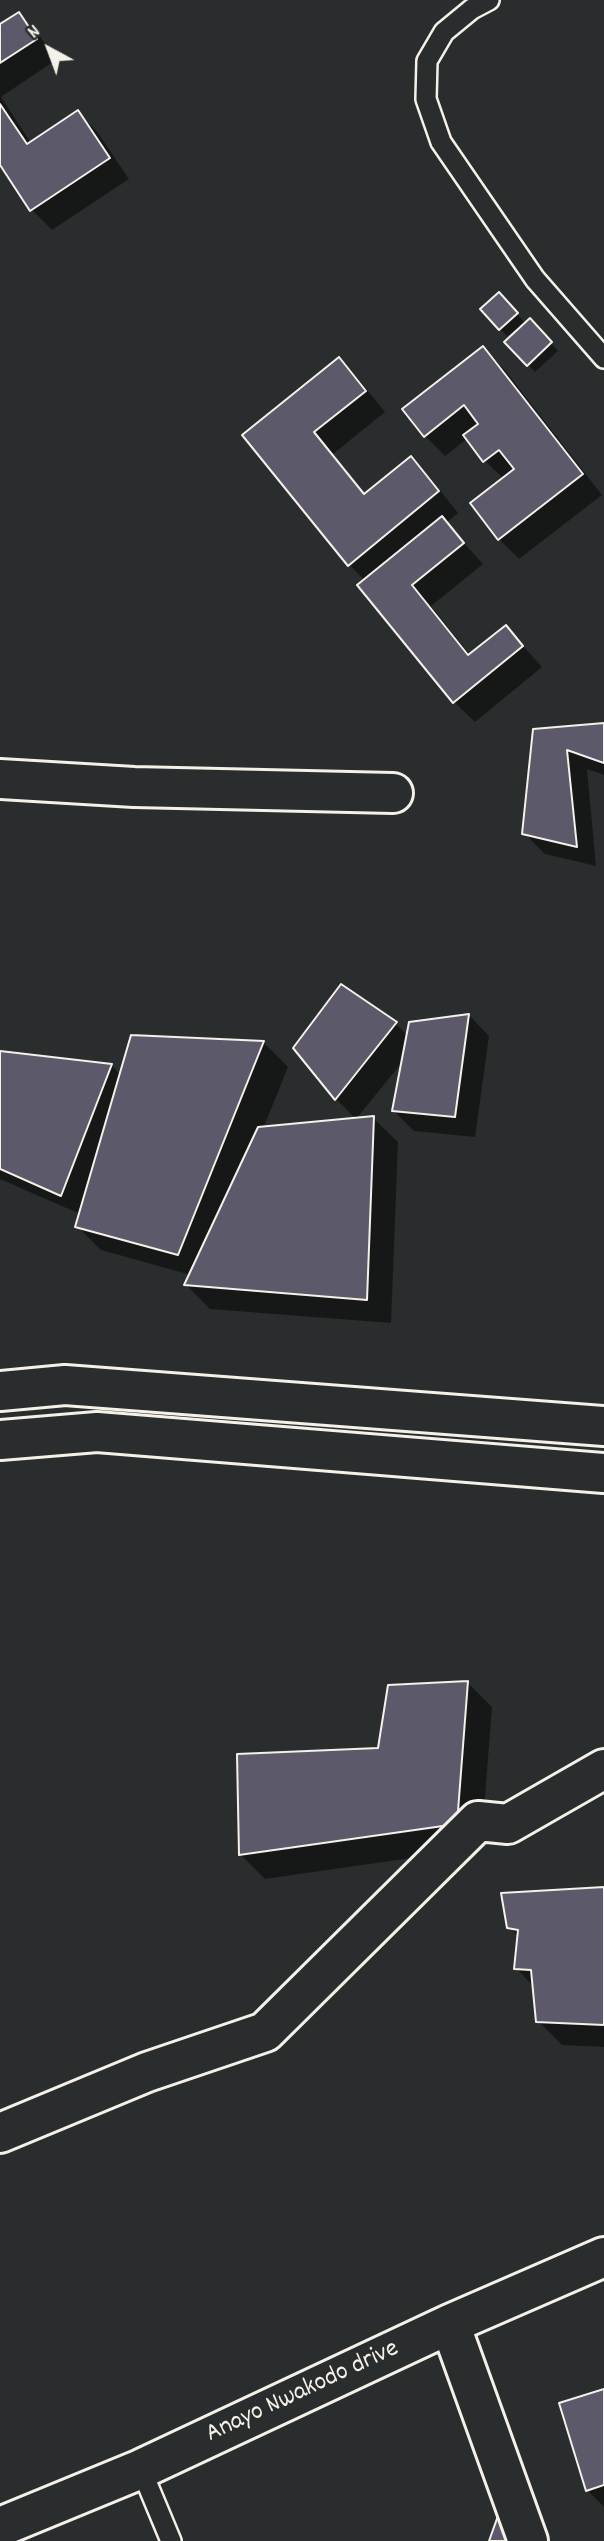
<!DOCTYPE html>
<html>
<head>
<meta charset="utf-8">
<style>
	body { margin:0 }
	#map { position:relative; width:604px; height:2541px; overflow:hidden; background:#2a2d2e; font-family:Dekko,sans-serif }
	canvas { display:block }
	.north { position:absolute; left:14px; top:14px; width:70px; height:70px; -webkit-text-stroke:5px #2a2d2e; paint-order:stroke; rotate:319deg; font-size:19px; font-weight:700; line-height:28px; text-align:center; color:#f4f1e8 }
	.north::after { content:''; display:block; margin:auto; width:24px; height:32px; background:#f4f1e8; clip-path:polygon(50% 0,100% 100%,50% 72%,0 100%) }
</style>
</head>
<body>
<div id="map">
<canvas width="604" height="2541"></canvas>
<div class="north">N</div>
</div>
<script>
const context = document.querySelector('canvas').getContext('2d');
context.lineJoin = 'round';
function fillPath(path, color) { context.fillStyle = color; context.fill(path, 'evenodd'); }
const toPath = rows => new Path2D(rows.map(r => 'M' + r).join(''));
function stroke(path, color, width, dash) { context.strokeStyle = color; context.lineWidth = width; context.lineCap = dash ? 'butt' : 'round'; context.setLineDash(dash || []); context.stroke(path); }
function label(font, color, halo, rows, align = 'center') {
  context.font = font + ' Dekko,sans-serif'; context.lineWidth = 5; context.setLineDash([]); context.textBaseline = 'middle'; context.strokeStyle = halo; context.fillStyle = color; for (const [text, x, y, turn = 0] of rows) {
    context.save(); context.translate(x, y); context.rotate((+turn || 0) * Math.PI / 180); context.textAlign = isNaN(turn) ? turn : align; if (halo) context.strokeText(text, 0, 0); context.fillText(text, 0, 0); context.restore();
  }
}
fillPath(toPath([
	[18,14,39,35,56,60,1,97,31,143,78,112,98,133,129,179,52,230,32,210,0,162,0,27],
	[506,301,526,324,530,320,558,351,535,372,507,342,518,332,516,329,507,336,500,329],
	[483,348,504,369,602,495,519,559,499,539,504,479,485,461,468,438,445,456,425,436],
	[339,359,359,380,385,412,333,454,366,495,411,459,431,479,458,513,446,523,483,564,431,606,470,655,506,627,542,667,475,722,454,702,365,581,349,564,245,435],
	[604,725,604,775,587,769,596,866,545,854,524,833,535,731],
	[341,986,396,1024,408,1036,411,1024,469,1015,489,1036,475,1137,414,1131,394,1111,404,1060,356,1119,336,1099,295,1048],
	[132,1036,264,1043,288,1067,263,1129,373,1118,398,1142,391,1323,210,1309,186,1285,191,1275,101,1250,77,1226,80,1214,0,1179,0,1056,111,1065,121,1075],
	[468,1683,492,1707,481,1848,265,1879,241,1855],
	[604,1889,604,2047,562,2045,538,2021,534,1987,516,1968,519,1937,509,1927],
	[604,2391,604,2507,587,2490]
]), '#0007');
const building = toPath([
	[19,12,37,39,0,63,0,24,19,12],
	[0,104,27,144,78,110,110,158,30,211,0,165,0,104],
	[499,292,518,313,499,330,480,309,499,292],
	[530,318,552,342,527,366,504,342,530,318],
	[483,346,583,474,498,540,470,503,514,469,499,450,483,462,463,435,478,424,464,405,424,437,402,409,483,346],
	[339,357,366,391,314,432,364,494,411,456,439,491,348,566,242,435,339,357],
	[442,516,464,543,412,585,468,655,506,625,523,646,453,703,357,585,442,516],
	[604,723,604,763,567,750,577,847,522,834,533,729,604,723],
	[341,984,397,1022,335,1100,293,1048,341,984],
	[469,1014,455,1117,392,1111,409,1022,469,1014],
	[131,1035,264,1041,178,1255,75,1227,131,1035],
	[0,1051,112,1064,61,1196,0,1169,0,1051],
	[374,1116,367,1300,184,1285,258,1127,374,1116],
	[468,1681,457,1824,239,1855,237,1754,378,1748,388,1685,468,1681],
	[604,1887,604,2025,536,2022,531,1970,514,1969,518,1930,507,1928,501,1893,604,1887],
	[604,2389,604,2485,586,2491,559,2403,604,2389],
	[499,2513,507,2541,489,2541,499,2513]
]);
fillPath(building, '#5c596b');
stroke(building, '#f4f1e8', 2);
const lane = toPath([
	[489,0,472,9,444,32,427,61,426,99,441,142,535,279,604,358],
	[141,2469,171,2541]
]);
const street = toPath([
	[0,779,134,787,393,793],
	[0,2133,147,2072,265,2032,478,1821,508,1824,604,1769],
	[450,2324,528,2541],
	[0,2527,141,2469,450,2324,604,2257]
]);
const secondary = toPath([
	[0,1391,65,1385,604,1426],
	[0,1440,97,1432,604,1473]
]);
stroke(lane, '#f4f1e8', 24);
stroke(street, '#f4f1e8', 44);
stroke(secondary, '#f4f1e8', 44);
stroke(lane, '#2a2d2e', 19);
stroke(street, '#2a2d2e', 38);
stroke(secondary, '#2a2d2e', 38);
label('26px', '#f4f1e8', '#2a2d2e', [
	["Anayo Nwakodo drive",303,2393,-25]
]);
</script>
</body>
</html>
